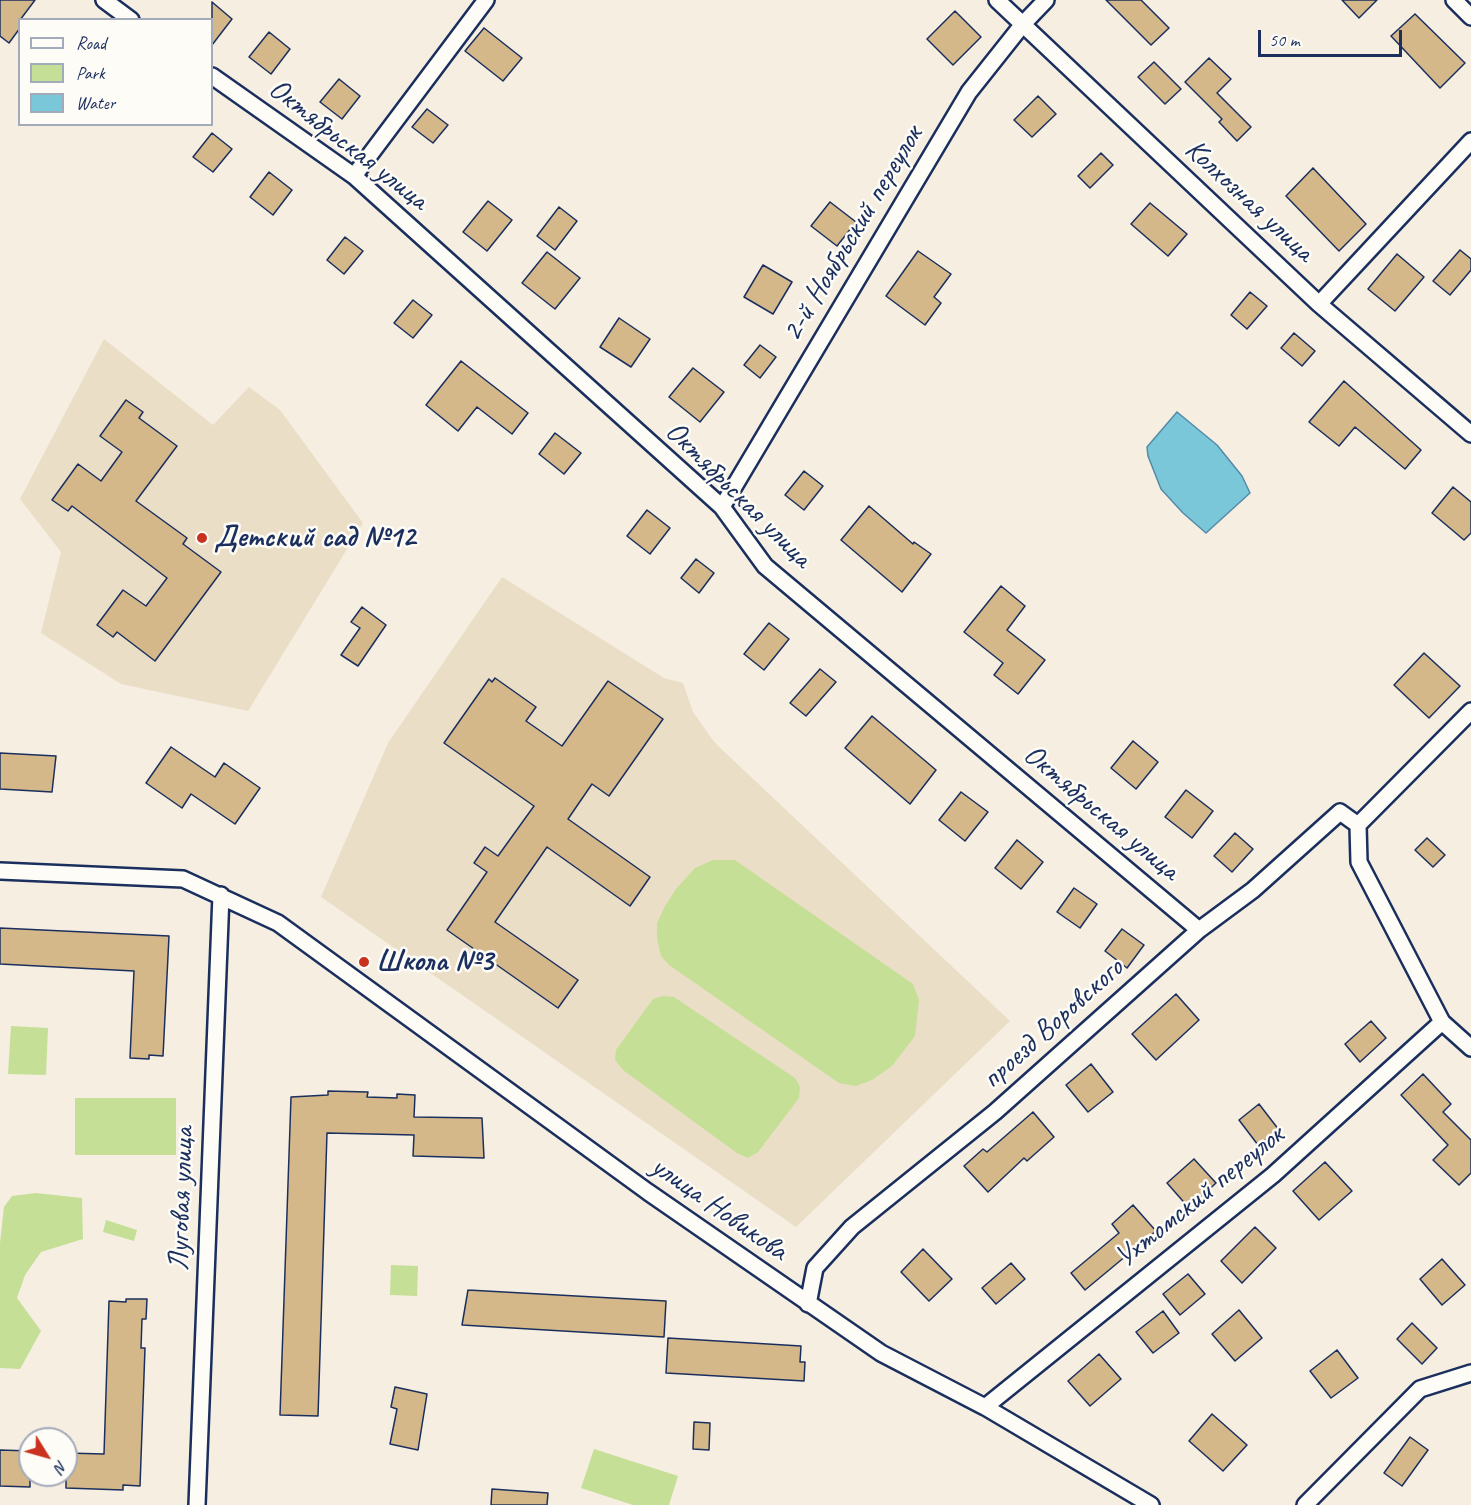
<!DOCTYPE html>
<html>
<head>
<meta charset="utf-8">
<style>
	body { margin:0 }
	#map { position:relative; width:1471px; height:1505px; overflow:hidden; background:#f5eee1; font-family:Caveat,sans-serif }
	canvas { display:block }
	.legend { position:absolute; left:18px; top:18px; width:195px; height:108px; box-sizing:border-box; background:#fdfcf7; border:2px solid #a3aaba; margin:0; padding:8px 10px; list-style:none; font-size:18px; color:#1b2f5e }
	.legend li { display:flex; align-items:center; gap:12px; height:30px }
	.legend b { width:30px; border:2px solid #a3aaba }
	.north { position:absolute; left:18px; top:1427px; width:60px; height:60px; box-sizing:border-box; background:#fdfcf7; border:2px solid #a3aaba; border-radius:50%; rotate:127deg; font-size:16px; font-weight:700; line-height:24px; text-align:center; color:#1b2f5e }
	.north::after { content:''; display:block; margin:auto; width:21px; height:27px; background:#c8321e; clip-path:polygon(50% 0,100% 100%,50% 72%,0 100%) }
	.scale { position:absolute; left:1258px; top:30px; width:144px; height:27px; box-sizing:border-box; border:3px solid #1b2f5e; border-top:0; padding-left:8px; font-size:18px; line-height:21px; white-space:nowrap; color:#1b2f5e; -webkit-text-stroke:4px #fdfcf7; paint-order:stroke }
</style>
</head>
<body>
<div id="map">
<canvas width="1471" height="1505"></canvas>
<ul class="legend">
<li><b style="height:8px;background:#fdfcf7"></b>Road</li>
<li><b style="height:16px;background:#c6df96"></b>Park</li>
<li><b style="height:16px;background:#7ac7d9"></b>Water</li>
</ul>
<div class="north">N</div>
<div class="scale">50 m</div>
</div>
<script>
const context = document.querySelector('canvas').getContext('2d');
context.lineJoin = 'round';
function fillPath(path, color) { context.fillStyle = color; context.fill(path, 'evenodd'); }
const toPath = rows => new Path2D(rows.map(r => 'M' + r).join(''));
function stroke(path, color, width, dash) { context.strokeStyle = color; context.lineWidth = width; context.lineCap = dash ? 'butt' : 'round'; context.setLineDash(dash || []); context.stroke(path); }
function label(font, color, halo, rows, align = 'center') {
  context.font = font + ' Caveat,sans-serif'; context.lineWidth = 5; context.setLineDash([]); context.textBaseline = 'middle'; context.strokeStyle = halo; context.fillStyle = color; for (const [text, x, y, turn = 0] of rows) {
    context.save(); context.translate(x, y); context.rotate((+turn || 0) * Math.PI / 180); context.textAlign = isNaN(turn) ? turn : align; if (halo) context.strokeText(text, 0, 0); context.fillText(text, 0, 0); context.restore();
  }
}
fillPath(toPath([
	[104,339,213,425,249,387,280,410,363,523,248,711,121,684,41,633,61,552,20,499],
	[502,577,664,678,683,683,693,712,715,743,1010,1021,796,1227,321,897,388,743]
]), '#ebdec7');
fillPath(toPath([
	[713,860,735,860,913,984,919,1000,915,1036,892,1066,872,1080,856,1086,839,1083,669,965,661,956,657,939,657,923,665,906,676,889,695,868],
	[663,996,674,997,795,1078,800,1087,799,1098,758,1152,748,1158,737,1153,623,1070,615,1060,616,1050,653,999],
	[11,1026,48,1028,46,1075,8,1074],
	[75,1098,176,1098,176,1155,75,1155],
	[36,1193,82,1198,83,1239,41,1252,25,1275,17,1298,41,1331,20,1369,0,1368,0,1243,4,1207,12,1196],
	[106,1220,137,1230,134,1241,103,1232],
	[391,1265,418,1266,417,1296,390,1295],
	[594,1449,678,1476,669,1505,633,1505,581,1488]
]), '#c6df96');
const water = toPath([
	[1177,412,1217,445,1242,476,1250,493,1206,533,1183,513,1161,489,1148,456,1147,447,1177,412]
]);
fillPath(water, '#7ac7d9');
stroke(water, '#548aa8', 1.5);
const building = toPath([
	[0,0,35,0,20,20,20,28,9,43,0,36,0,0],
	[1106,0,1141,0,1169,28,1151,45,1106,0],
	[1342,0,1377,0,1359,18,1342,0],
	[212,2,232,19,212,45,212,2],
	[955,11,981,37,953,65,927,39,955,11],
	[1415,14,1465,63,1440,88,1391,36,1415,14],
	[484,28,522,58,503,81,465,51,484,28],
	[269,32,290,49,271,74,249,57,269,32],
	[1209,58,1231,79,1217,93,1251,127,1237,141,1219,122,1222,119,1185,82,1209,58],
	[1154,62,1181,89,1165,104,1138,77,1154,62],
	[339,79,360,96,342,119,320,102,339,79],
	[1038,96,1056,114,1032,137,1014,120,1038,96],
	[427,109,448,125,433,143,412,127,427,109],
	[212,133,232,149,213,172,193,157,212,133],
	[1101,153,1113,165,1090,188,1078,176,1101,153],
	[1313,168,1366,224,1339,251,1286,196,1313,168],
	[269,172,292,190,273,215,250,197,269,172],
	[488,201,512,220,487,251,463,232,488,201],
	[830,202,856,222,837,246,811,226,830,202],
	[1150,203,1187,234,1168,256,1131,224,1150,203],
	[559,207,577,221,555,250,537,236,559,207],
	[345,237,363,251,344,274,327,260,345,237],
	[1460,250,1471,259,1471,270,1450,295,1433,281,1460,250],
	[918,251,951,274,934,297,941,303,925,325,886,296,918,251],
	[547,252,580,278,555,309,522,283,547,252],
	[1397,254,1424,277,1395,311,1368,289,1397,254],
	[763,265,792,282,773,314,744,297,763,265],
	[1250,292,1267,306,1247,329,1231,315,1250,292],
	[413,300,432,315,413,338,394,323,413,300],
	[619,318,650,339,631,367,600,347,619,318],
	[1294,333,1315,351,1302,366,1281,348,1294,333],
	[760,345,776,357,760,378,744,365,760,345],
	[461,361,528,413,512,434,477,407,458,431,426,405,461,361],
	[693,368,724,392,700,422,669,397,693,368],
	[1344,381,1421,450,1405,469,1355,427,1339,446,1309,422,1344,381],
	[126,400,143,412,139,418,177,446,136,501,187,538,183,544,221,572,155,661,117,632,113,637,97,625,123,590,146,606,167,578,72,506,68,511,52,500,78,464,101,481,122,452,100,436,126,400],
	[555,433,581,453,564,474,539,454,555,433],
	[804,471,823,486,804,510,785,495,804,471],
	[1453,487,1471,502,1471,533,1464,540,1432,513,1453,487],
	[869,506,913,544,914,542,931,554,902,592,841,540,869,506],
	[647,510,670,528,650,554,627,536,647,510],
	[696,559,714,573,699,593,681,578,696,559],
	[1001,586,1025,606,1007,630,1045,660,1018,694,994,675,1003,663,964,632,1001,586],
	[362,607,386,625,358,666,341,655,360,628,351,622,362,607],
	[769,623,789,639,764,670,744,654,769,623],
	[1424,653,1460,686,1429,718,1394,685,1424,653],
	[820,669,836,682,806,716,790,703,820,669],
	[495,678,536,707,526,721,562,746,608,681,663,719,609,796,592,784,568,819,650,877,630,906,547,847,495,922,578,980,558,1008,447,930,487,872,474,863,485,847,498,856,534,806,444,743,489,679,492,682,495,678],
	[872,716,936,770,910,804,845,748,872,716],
	[1133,741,1158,762,1136,789,1111,768,1133,741],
	[171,747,215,777,224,763,260,788,235,824,191,794,182,808,146,783,171,747],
	[0,753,56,756,52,792,0,789,0,753],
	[1186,790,1213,811,1192,838,1165,817,1186,790],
	[961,792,988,812,965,841,939,820,961,792],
	[1235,833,1253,849,1232,872,1214,856,1235,833],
	[1427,838,1445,855,1433,867,1415,850,1427,838],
	[1017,840,1043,862,1021,889,995,868,1017,840],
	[1074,888,1097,904,1080,928,1057,912,1074,888],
	[0,928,169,936,163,1056,149,1055,149,1059,130,1058,134,971,0,964,0,928],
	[1122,929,1144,945,1127,968,1105,951,1122,929],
	[1176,994,1199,1020,1156,1060,1132,1034,1176,994],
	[1371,1021,1386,1038,1360,1062,1345,1044,1371,1021],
	[1091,1064,1113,1092,1088,1112,1066,1085,1091,1064],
	[1423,1074,1451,1104,1443,1112,1471,1140,1471,1173,1459,1185,1433,1160,1448,1145,1401,1095,1423,1074],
	[328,1091,368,1092,367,1097,397,1098,397,1094,415,1095,414,1117,482,1118,484,1158,413,1156,414,1135,327,1133,318,1416,280,1415,291,1097,328,1095,328,1091],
	[1259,1104,1279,1130,1258,1145,1239,1120,1259,1104],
	[1033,1112,1054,1137,1027,1161,1024,1158,988,1192,964,1166,983,1149,987,1152,1033,1112],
	[1194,1159,1216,1183,1189,1208,1167,1183,1194,1159],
	[1325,1162,1352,1191,1319,1220,1293,1191,1325,1162],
	[1133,1205,1156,1231,1085,1290,1071,1273,1119,1233,1112,1224,1133,1205],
	[1255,1227,1276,1248,1242,1283,1221,1261,1255,1227],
	[923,1249,952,1279,929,1301,901,1272,923,1249],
	[1442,1259,1465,1285,1442,1305,1420,1279,1442,1259],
	[1011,1263,1025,1279,996,1304,982,1288,1011,1263],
	[1188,1274,1205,1294,1180,1315,1163,1294,1188,1274],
	[468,1290,666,1301,664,1337,462,1325,468,1290],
	[126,1299,147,1299,146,1319,142,1319,141,1348,145,1348,140,1486,123,1485,123,1490,66,1488,66,1453,104,1454,109,1301,126,1302,126,1299],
	[1239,1310,1262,1338,1235,1361,1212,1334,1239,1310],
	[1163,1311,1179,1333,1153,1353,1136,1332,1163,1311],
	[1412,1323,1437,1348,1422,1364,1397,1339,1412,1323],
	[668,1338,801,1346,800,1362,805,1362,804,1381,666,1373,668,1338],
	[1337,1350,1358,1378,1331,1398,1310,1371,1337,1350],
	[1099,1354,1121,1379,1090,1406,1068,1381,1099,1354],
	[395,1387,427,1394,418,1450,390,1444,397,1409,391,1407,395,1387],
	[1212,1414,1247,1445,1223,1471,1189,1441,1212,1414],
	[694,1422,710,1423,709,1450,693,1449,694,1422],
	[1410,1437,1428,1450,1402,1486,1384,1473,1410,1437],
	[0,1450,30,1451,30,1487,0,1486,0,1450],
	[492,1489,548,1493,547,1505,491,1505,492,1489]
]);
fillPath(building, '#d5b88a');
stroke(building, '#1b2f5e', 1.5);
const minor = toPath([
	[104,0,131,20],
	[997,0,1319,304,1471,434],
	[1454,0,1471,17],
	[212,76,354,176,722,507,765,566,1199,930],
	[354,176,486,0],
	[1319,304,1471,141],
	[722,507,969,92,1023,24,1046,0],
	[1471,711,1358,825,1359,862,1442,1022,1471,1048],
	[0,871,183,879,278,923,648,1192,881,1353,985,1407,1151,1505],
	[808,1304,815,1268,852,1227,995,1112,1199,930,1253,890,1340,812,1358,825],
	[985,1407,1273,1175,1442,1022],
	[197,1505,221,895],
	[1305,1505,1420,1389,1471,1373]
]);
stroke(minor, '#1b2f5e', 20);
stroke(minor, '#fdfcf7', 15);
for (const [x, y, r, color] of [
	[202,538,6,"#c8321e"],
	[364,962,6,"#c8321e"]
]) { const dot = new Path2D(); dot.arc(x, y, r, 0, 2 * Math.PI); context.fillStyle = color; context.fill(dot); stroke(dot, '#fdfcf7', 2); }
label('30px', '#1b2f5e', '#fdfcf7', [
	["Октябрьская улица",348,145,38],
	["Колхозная улица",1249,201,43],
	["2-й Ноябрьский переулок",853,234,-59],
	["Октябрьская улица",738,495,45],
	["Октябрьская улица",1101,813,40],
	["проезд Воровского",1053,1024,-42],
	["Ухтомский переулок",1200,1197,-39],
	["Луговая улица",182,1199,-88],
	["улица Новикова",719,1209,35]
]);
label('bold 30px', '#1b2f5e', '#fdfcf7', [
	["Детский сад №12",214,538],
	["Школа №3",376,962]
], 'left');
</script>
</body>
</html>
